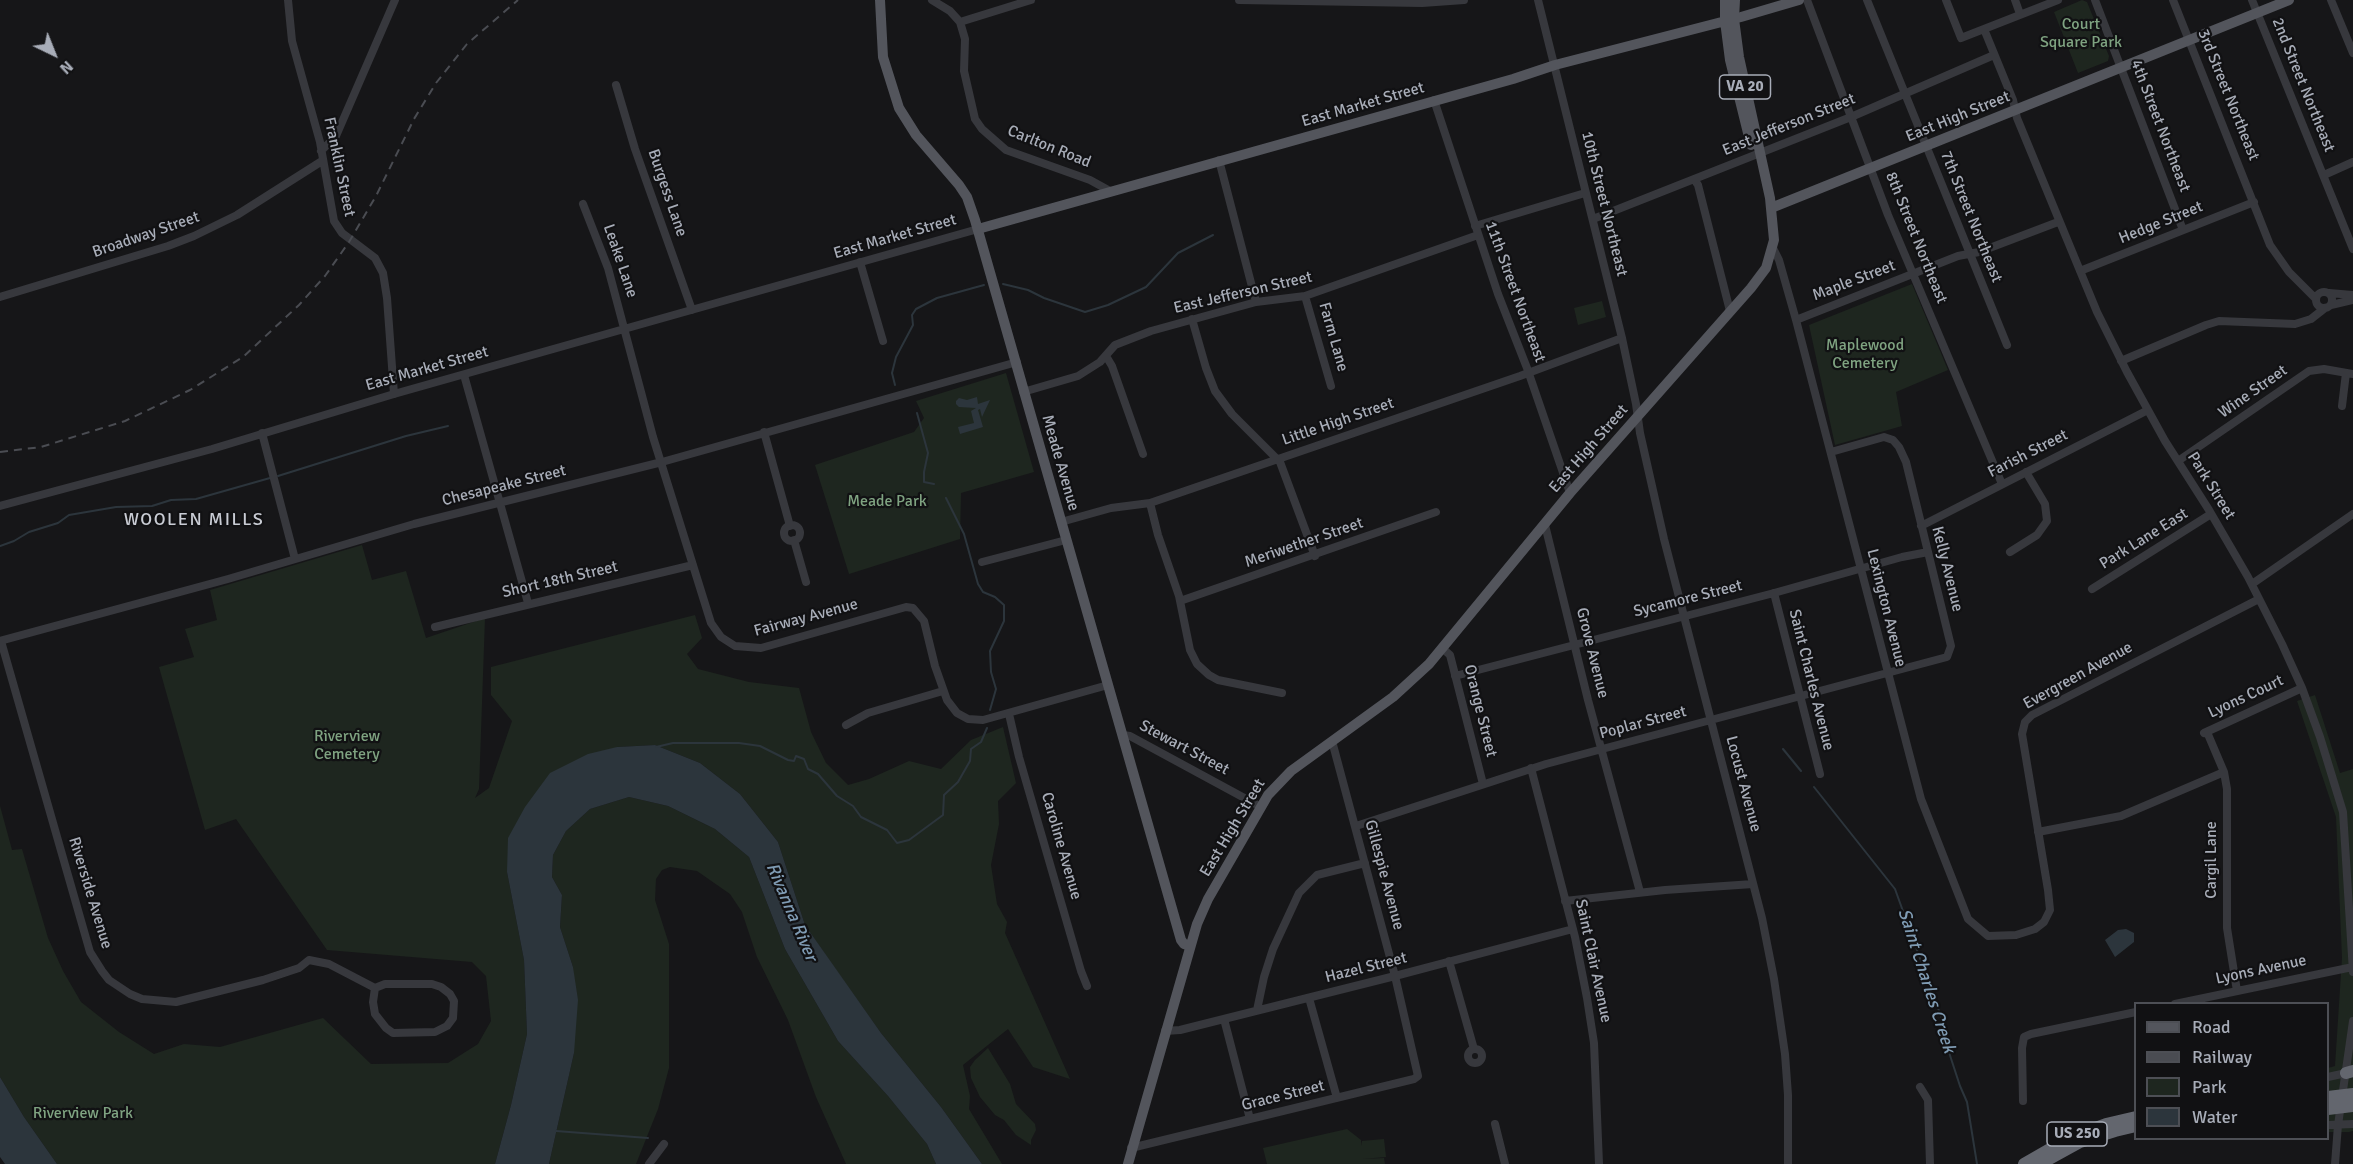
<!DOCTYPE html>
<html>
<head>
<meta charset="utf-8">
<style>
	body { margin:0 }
	#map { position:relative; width:2353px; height:1164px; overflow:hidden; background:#161618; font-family:Signika,sans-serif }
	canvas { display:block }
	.legend { position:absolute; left:2134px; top:1002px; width:195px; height:138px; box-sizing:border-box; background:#111113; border:2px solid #4d4f55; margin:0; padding:8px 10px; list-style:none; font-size:18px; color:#a8adb8 }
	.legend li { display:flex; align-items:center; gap:12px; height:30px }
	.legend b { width:30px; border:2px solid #4d4f55 }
	.north { position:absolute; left:24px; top:24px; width:60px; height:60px; -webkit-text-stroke:4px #111113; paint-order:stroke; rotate:137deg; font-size:16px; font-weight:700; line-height:24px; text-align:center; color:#a8adb8 }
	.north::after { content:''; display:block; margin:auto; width:21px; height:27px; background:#a8adb8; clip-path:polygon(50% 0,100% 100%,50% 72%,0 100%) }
</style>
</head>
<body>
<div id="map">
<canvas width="2353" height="1164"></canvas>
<ul class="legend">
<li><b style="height:8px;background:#53555c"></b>Road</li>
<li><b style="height:8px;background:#4a4c52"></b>Railway</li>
<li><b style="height:16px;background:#1e261f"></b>Park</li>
<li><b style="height:16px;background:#2c353c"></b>Water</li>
</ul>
<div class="north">N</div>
</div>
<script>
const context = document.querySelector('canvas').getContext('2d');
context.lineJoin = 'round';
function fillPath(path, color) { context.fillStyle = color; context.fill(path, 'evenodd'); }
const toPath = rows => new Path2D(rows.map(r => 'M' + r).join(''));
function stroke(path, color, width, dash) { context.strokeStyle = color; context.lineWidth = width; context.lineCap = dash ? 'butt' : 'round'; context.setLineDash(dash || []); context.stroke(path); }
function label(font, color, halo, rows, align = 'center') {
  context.font = font + ' Signika,sans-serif'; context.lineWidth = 4.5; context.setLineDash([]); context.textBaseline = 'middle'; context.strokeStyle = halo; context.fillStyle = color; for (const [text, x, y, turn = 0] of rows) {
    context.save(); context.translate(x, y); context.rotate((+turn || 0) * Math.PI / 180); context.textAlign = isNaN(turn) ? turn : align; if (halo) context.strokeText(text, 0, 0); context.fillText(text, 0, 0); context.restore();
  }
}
fillPath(toPath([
	[2082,0,2087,2,2109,56,2108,61,2078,73,2054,12],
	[1912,284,1948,370,1896,392,1902,426,1835,445,1809,325],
	[1602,301,1606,317,1578,325,1574,308],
	[1006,373,1034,472,961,493,960,539,849,574,815,465,914,432,924,418,916,401],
	[362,545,372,580,406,571,426,638,485,618,479,789,475,798,489,788,512,721,491,695,491,667,695,615,702,638,687,654,698,669,749,682,799,688,811,732,826,763,848,785,869,779,909,761,941,769,971,740,1003,727,1016,783,998,801,999,824,991,865,997,904,1007,922,1005,933,1070,1079,1033,1067,1008,1029,963,1065,970,1096,969,1109,1002,1164,982,1164,941,1107,881,1033,836,970,805,925,778,842,740,794,700,763,655,745,617,747,507,872,524,960,527,1034,511,1105,495,1164,57,1164,24,1117,0,1077,0,806,12,850,22,849,48,938,63,971,81,1002,119,1032,154,1054,184,1044,220,1047,323,1018,371,1064,448,1063,478,1044,491,1021,486,976,472,962,327,950,236,819,205,830,159,667,194,657,185,629,217,620,210,590],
	[2315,695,2340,773,2353,769,2353,1131,2349,1132,2328,1132,2328,1068,2335,1066,2342,958,2336,817,2297,701],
	[629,797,668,806,715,829,749,857,785,949,838,1041,888,1096,927,1144,936,1164,846,1164,816,1097,788,1020,757,957,742,912,730,894,697,871,670,867,662,870,656,879,655,900,669,944,669,1068,658,1109,636,1164,549,1164,574,1053,573,967,560,927,562,895,552,877,553,855,566,831,590,809],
	[988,1048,1010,1084,1016,1104,1035,1124,1036,1130,1031,1140,1031,1145,1016,1135,1004,1120,995,1115,980,1097,971,1078,970,1067,975,1060],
	[1347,1129,1361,1140,1361,1146,1362,1141,1384,1139,1386,1157,1362,1159,1384,1158,1385,1164,1267,1164,1263,1148]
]), '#1e261f');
fillPath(toPath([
	[977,397,978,404,990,400,982,417,980,409,978,410,983,427,960,434,958,427,974,423,971,411,976,408,959,407,956,404,956,401,959,398,967,400],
	[655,745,700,763,740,794,778,842,805,925,881,1033,941,1107,982,1164,936,1164,927,1144,888,1096,838,1041,785,949,749,857,715,829,668,806,629,797,590,809,566,831,553,855,552,877,562,895,560,927,573,967,578,1000,574,1053,549,1164,495,1164,511,1105,527,1034,524,960,507,872,508,838,525,807,550,773,588,754,617,747],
	[2126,929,2134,933,2134,942,2115,957,2105,940,2118,930],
	[0,1077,24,1117,57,1164,5,1164,0,1157]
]), '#2c353c');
stroke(toPath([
	[1003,284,1028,290,1044,298,1085,312,1108,305,1146,287,1178,253,1213,235],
	[895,385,892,373,896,357,913,325,912,315,916,309,937,298,984,285],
	[917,413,928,453,924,472,924,482,934,484],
	[278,476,406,436,448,426],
	[946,498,964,534,978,584,983,592,995,597,1004,605,1004,621,990,651,991,672,996,689,990,710],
	[0,546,14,541,29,532,58,523,69,515,116,507,152,506,171,500,196,499,270,478],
	[656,747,673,743,739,743,760,746,788,760,794,761,796,756,804,759,808,769,818,774,837,796,853,806,861,817,887,830,897,843,909,840,943,815,944,795,958,782,970,761,971,749,981,742,987,728],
	[1783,749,1801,771],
	[1814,787,1895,889,1943,1022,1943,1034,1960,1086,1967,1102,1977,1164],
	[556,1131,648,1138]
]), '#2c353c', 2);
stroke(toPath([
	[288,0,292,41,320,142,334,221,342,233,375,258,383,273,387,298,394,394],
	[932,0,950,11,960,22,965,39,964,71,975,119,982,129,1006,150,1090,180,1110,191],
	[1239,0,1422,3,1464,0],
	[1538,0,1622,338,1636,404,1640,433,1664,539,1762,918,1774,979,1785,1054,1788,1095,1788,1164],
	[1807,0,1888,215,2002,484],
	[1867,0,2007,345],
	[1946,0,1961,38,2058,0],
	[2015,0,2020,14],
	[2095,0,2183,230],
	[2173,0,2270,245,2289,272,2316,299],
	[2252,0,2353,249],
	[2331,0,2353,53],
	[960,22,1031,0],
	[1984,29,2013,100,2017,118,2097,312,2127,372,2165,441,2209,510,2248,577,2282,644,2302,688,2320,737,2343,812,2353,972],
	[616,85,635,149,692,310],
	[1434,100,1498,294,1527,368,1570,493],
	[321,151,336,136,395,0],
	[1219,160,1256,302],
	[2324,175,2353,162],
	[1694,179,1698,185,1730,311],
	[583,204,608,268,653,437,711,623,721,637,735,646,761,648,906,607,913,608,924,621,935,666,947,700,957,713,968,719,983,720,1108,685],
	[1593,219,1851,117,1994,55],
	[1475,226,1585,193],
	[1773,248,1779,260,1796,320,1921,799,1968,919,1988,936,2016,935,2035,929,2044,922,2050,910,2048,890,2022,734,2025,722,2032,715,2259,599],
	[860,262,883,341],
	[2080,271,2254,202],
	'2316 300a8 8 0 1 1 16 0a8 8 0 1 1-16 0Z',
	[2329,293,2353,295],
	[1305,296,1331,386],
	[0,297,168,246,194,236,237,215,322,161],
	[2331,305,2353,300],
	[1192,319,1206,368,1215,391,1232,414,1280,462,1315,556],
	[1796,320,1958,256,1979,252,2058,222],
	[1106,356,1112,366,1143,454],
	[2121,361,2206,325,2219,321,2295,324,2311,319,2325,308],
	[464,375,528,603],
	[1023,392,1078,376,1100,362,1115,345,1151,331,1256,302,1305,296,1478,235],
	[2342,406,2346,373],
	[764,432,790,526],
	[262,433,295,559],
	[2178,461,2309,371,2324,369,2353,374],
	[1150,503,1158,535,1179,596,1190,650,1197,664,1209,675,1218,680,1282,693],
	[0,506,212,449,394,394,978,229],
	[1061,522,1111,508,1150,503,1520,376,1622,338],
	[1545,525,1588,700,1640,892],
	'784 533a8 8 0 1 1 16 0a8 8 0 1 1-16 0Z',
	[1921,526,2148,410],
	[794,540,806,582],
	[2010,552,2037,535,2047,521,2045,504,2026,472],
	[982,562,1066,540],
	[2252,584,2353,514],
	[2092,589,2211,514],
	[1774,593,1820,774],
	[1180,601,1436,512],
	[435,627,693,565],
	[0,641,228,579,414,524,662,462,1017,362],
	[1,641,90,952,102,971,109,980,130,994,142,999,176,1002,263,980,299,968,309,960,329,964,375,988,373,1002,375,1014,386,1028,393,1033,435,1032,447,1026,453,1018,454,1001,450,994,441,987,432,984,385,984,375,988],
	[1442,648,1450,655,1483,784],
	[1455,676,1774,593,1902,557,1928,552],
	[1009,714,1019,757,1081,971,1087,986],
	[846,725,868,713,943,691],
	[2207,732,2224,772,2227,789,2227,928,2237,991],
	[2204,733,2302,688],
	[1123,735,1130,736,1261,807],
	[1531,768,1575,937,1587,998,1594,1043,1599,1164],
	[1356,826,1546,764,1947,657,1951,646,1906,462,1899,447,1893,440,1884,437,1831,452],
	[2038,832,2121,816,2224,772],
	[1565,901,1665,890,1753,884],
	[1449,961,1474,1049],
	[1309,998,1337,1098],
	[2175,1004,2353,967],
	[1257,1010,1264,977,1273,949,1299,893,1317,875,1365,863],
	[1224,1019,1250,1119],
	[1165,1031,1180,1030,1395,976,1573,929],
	'1468 1056a7 7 0 1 1 14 0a7 7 0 1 1-14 0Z',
	[2328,1077,2346,1073],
	[1920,1087,1928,1100,1930,1164],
	[2023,1101,2022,1048,2024,1037,2031,1034,2136,1012],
	[1495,1124,1505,1164],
	[2328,1125,2353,1124],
	[1131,1148,1414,1079,1418,1076,1395,976,1332,741],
	[649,1164,664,1144],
	[2335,1164,2338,1125,2353,1021]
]), '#37383d', 8);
stroke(toPath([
	[880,0,883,57,899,108,916,135,959,185,967,197,975,220,1181,940,1184,944,1190,946],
	[1725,0,1725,21,1730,60,1751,145],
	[1771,208,2289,0],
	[978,229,1513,79,1555,65,1741,17,1799,0],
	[1128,1164,1197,924,1208,899,1268,795,1291,771,1393,697,1429,664,1570,493,1751,288,1766,268,1774,240,1770,198,1739,57,1734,19,1735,0]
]), '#53555c', 10);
stroke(toPath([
	[2346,1073,2353,1071],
	[2328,1097,2353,1094],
	[2328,1109,2353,1106],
	[2024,1164,2071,1137,2106,1124,2136,1117],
	[2040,1164,2080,1142,2115,1131,2136,1126]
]), '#63666e', 12);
stroke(toPath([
	[0,452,41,447,125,421,190,390,243,357,299,305,325,276,349,242,376,196,414,119,436,83,467,44,518,0]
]), '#4a4c52', 2, [8, 6]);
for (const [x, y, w] of [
	[1745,87,51],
	[2077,1134,60]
]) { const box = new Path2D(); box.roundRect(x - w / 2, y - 12, w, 24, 4.5); context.fillStyle = '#111113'; context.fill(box); stroke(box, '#a8adb8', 1.5); }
label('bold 15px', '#a8adb8', null, [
	["VA 20",1745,87],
	["US 250",2077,1134]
]);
label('16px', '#7fa381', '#111113', [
	["Court",2081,25],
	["Square Park",2081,43],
	["Maplewood",1865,346],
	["Cemetery",1865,364],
	["Meade Park",887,502],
	["Riverview",347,737],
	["Cemetery",347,755],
	["Riverview Park",83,1114]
]);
label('16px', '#a8adb8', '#111113', [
	["2nd Street Northeast",2303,85,68],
	["3rd Street Northeast",2228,95,68],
	["East Market Street",1363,105,-16],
	["East High Street",1958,117,-22],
	["East Jefferson Street",1789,125,-22],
	["4th Street Northeast",2160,126,69],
	["Carlton Road",1049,147,22],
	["Franklin Street",339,167,78],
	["Burgess Lane",667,193,71],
	["10th Street Northeast",1604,204,76],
	["7th Street Northeast",1971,217,68],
	["Hedge Street",2161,223,-22],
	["Broadway Street",146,235,-19],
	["East Market Street",895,237,-16],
	["8th Street Northeast",1916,238,68],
	["Leake Lane",620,261,71],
	["Maple Street",1854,281,-21],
	["11th Street Northeast",1515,292,70],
	["East Jefferson Street",1243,293,-13],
	["Farm Lane",1333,337,74],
	["East Market Street",427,369,-16],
	["Wine Street",2253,392,-35],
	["Little High Street",1338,422,-19],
	["East High Street",1589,449,-49],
	["Farish Street",2028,454,-27],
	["Meade Avenue",1060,463,74],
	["Chesapeake Street",504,486,-14],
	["Park Street",2211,486,58],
	["Park Lane East",2144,539,-32],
	["Meriwether Street",1304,543,-19],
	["Kelly Avenue",1947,569,76],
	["Short 18th Street",560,580,-13],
	["Sycamore Street",1688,599,-14],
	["Lexington Avenue",1886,608,76],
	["Fairway Avenue",806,618,-15],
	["Grove Avenue",1592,653,76],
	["Evergreen Avenue",2078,676,-29],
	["Saint Charles Avenue",1811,680,76],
	["Lyons Court",2246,697,-25],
	["Orange Street",1480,711,76],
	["Poplar Street",1643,723,-15],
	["Stewart Street",1184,748,28],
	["Locust Avenue",1743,784,75],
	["East High Street",1233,828,-59],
	["Caroline Avenue",1061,846,74],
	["Cargil Lane",2212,860,-90],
	["Gillespie Avenue",1384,875,75],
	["Riverside Avenue",90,893,73],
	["Saint Clair Avenue",1593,961,78],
	["Hazel Street",1366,968,-14],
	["Lyons Avenue",2261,970,-12],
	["Grace Street",1283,1096,-14]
]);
context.letterSpacing = '1.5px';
label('18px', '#c9ccd4', '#111113', [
	["WOOLEN MILLS",194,520]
]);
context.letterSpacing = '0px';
label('italic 18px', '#7f9bb3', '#111113', [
	["Rivanna River",791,912,67],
	["Saint Charles Creek",1926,981,72]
]);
</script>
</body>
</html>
